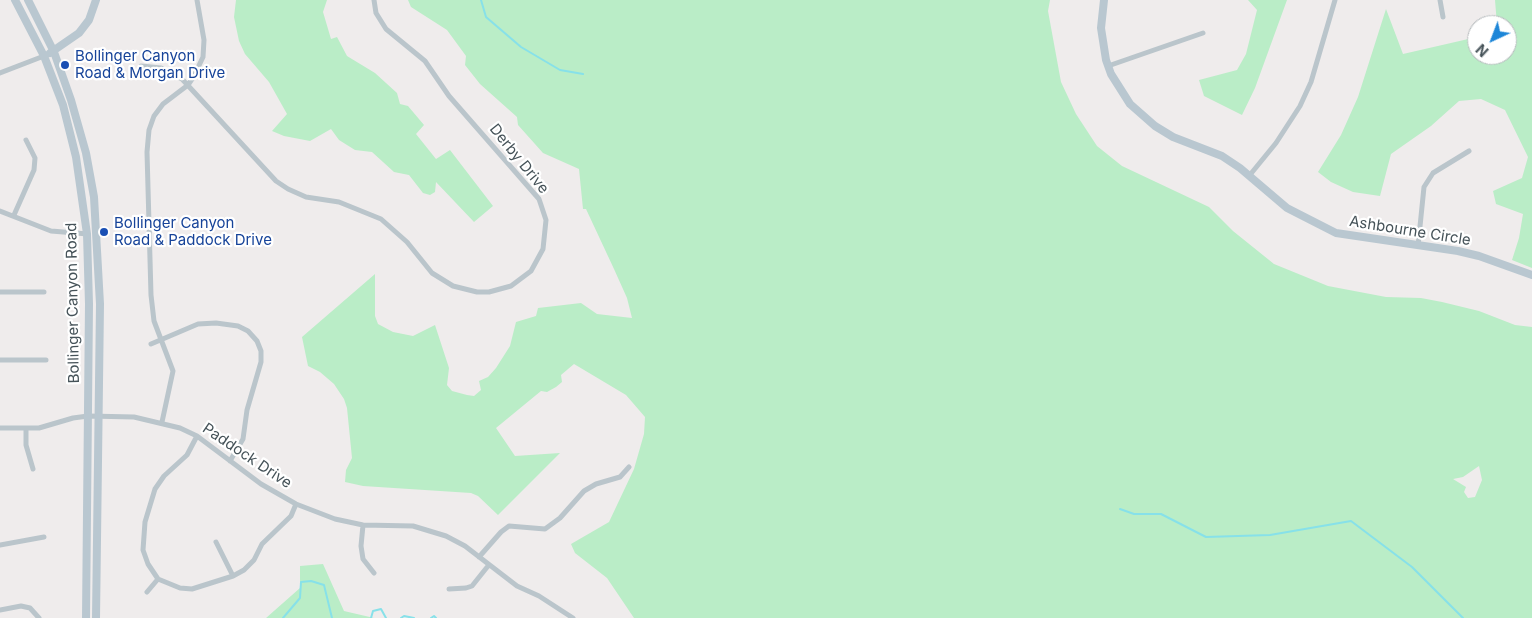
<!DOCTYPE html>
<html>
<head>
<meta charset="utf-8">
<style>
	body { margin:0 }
	#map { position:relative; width:1532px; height:618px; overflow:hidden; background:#efecec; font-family:Inter,sans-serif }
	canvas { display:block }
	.north { position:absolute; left:1467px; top:15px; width:50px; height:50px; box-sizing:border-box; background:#fff; border:1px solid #b5babc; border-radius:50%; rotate:223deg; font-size:14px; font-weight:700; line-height:20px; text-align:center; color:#455258 }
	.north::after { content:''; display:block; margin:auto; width:18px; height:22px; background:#1d86d8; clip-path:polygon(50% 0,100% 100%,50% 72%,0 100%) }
</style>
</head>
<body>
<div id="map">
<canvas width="1532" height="618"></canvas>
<div class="north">N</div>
</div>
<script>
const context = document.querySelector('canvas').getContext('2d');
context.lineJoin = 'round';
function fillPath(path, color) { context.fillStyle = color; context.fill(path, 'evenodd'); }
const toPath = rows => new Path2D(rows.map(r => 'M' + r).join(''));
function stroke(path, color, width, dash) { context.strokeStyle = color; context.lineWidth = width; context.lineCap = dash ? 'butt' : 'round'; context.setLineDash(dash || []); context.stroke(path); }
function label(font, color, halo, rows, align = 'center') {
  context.font = font + ' Inter,sans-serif'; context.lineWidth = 4.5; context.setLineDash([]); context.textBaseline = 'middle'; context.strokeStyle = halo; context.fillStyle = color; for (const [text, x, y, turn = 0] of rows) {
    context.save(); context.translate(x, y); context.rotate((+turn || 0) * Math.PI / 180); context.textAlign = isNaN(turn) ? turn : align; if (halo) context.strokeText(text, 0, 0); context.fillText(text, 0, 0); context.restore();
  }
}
fillPath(toPath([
	[236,0,327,0,323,12,331,39,337,37,347,56,375,73,397,93,400,104,408,106,424,125,416,134,436,159,450,150,493,206,474,222,436,182,435,192,430,195,423,193,409,175,394,172,372,152,355,150,339,140,331,129,310,141,284,136,272,131,287,114,269,82,245,54,239,41,234,17],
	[408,0,1050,0,1048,11,1061,82,1076,114,1097,146,1122,166,1209,207,1233,231,1274,264,1328,286,1386,297,1421,298,1442,302,1479,311,1515,325,1532,327,1532,618,634,618,607,578,575,553,571,544,609,522,634,469,644,434,645,417,626,395,574,364,561,375,562,382,556,387,547,392,541,391,496,428,515,456,560,453,498,515,478,496,471,493,363,486,345,482,346,470,352,458,347,408,344,399,334,384,320,372,308,366,302,337,375,274,375,316,378,324,393,332,413,336,435,325,449,368,447,385,452,391,467,395,474,396,481,390,479,381,488,377,496,368,510,346,516,322,536,316,538,308,581,303,597,314,632,318,627,298,614,269,586,209,583,209,579,169,543,153,518,125,517,117,480,84,465,65,466,56,447,30,411,7],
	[1479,466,1482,480,1475,497,1468,498,1464,492,1466,487,1453,479,1463,477],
	[1248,0,1287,0,1255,88,1242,115,1204,96,1199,80,1237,70,1246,54,1257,10],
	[1495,0,1532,0,1532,268,1512,260,1519,238,1523,214,1496,204,1493,191,1522,178,1528,157,1505,110,1481,99,1459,101,1431,126,1391,154,1380,196,1353,192,1331,182,1318,172,1341,135,1358,97,1386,9,1403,54,1477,37,1477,55,1507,55,1507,25,1497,25],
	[323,564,344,611,374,618,266,618,300,588,300,566]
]), '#baedc7');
stroke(toPath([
	[481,0,486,17,521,47,560,70,583,74],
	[1120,509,1134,514,1161,514,1206,537,1270,535,1351,521,1412,567,1463,618],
	[283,618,300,598,301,582,311,581,324,585,332,618],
	[371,618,373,611,381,609,386,618],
	[401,618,404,616,414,618],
	[431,618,434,616,436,618]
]), '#87e1e9', 2);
stroke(toPath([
	[1440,0,1443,17],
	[141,66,161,68,182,79,276,181,288,189,306,197,339,202,381,219,407,242,432,273,453,286,477,292,489,292,511,286,531,271,543,249,546,220,539,199,449,96,425,61,386,29,376,13,374,0],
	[1108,66,1203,33],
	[0,73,44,56],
	[1249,176,1276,143,1300,106,1311,82,1335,0],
	[0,211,51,231,88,234],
	[14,215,34,170,35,158,26,140],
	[1418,246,1424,187,1433,173,1469,151],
	[0,292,44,292],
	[151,344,198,324,216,323,238,326,248,331,257,341,261,351,261,362,247,410,243,439,230,461],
	[0,360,46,360],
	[162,422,173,371,154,321,151,295,147,152,149,130,154,116,163,104,188,85,194,76,203,57,204,40,197,0],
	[0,428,39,428,73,418,88,416,134,417,180,428,197,436,261,484,296,504,335,519,363,525,413,526,446,536,465,546,517,586,539,596,573,618],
	[26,429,26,445,33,469],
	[197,436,187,455,164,476,155,489,145,522,143,550,148,564,158,579,180,588,192,589,233,576,244,570,254,560,262,544,291,516,296,504],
	[363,525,361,546,363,559,374,573],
	[216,542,233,576],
	[0,545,44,537],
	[479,557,501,532,509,526,545,529,560,518,584,491,596,484,620,477,629,467],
	[449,589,466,588,472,586,488,566],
	[147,592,158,579],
	[0,610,21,606,30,608,39,618]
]), '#bac5cb', 5);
stroke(toPath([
	[15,0,44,56,63,105,76,157,87,234,89,304,86,618],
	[28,0,54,52,71,100,86,153,94,197,100,304,96,618],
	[1104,0,1101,28,1106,60,1111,74,1130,104,1155,126,1173,137,1222,156,1240,168,1287,208,1336,233,1458,251,1479,256,1532,275],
	[50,53,79,33,89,20,96,0]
]), '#b9c7d0', 8);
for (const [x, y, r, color] of [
	[65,65,5,"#1a4fb4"],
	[104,232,5,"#1a4fb4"]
]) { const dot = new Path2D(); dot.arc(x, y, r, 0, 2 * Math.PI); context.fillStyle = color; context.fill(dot); stroke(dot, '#fff', 2); }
label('15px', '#164399', '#fff', [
	["Bollinger Canyon",75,56],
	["Road & Morgan Drive",75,73],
	["Bollinger Canyon",114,223],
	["Road & Paddock Drive",114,240]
], 'left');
label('15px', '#455258', '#fff', [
	["Derby Drive",519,159,51],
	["Ashbourne Circle",1410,231,9],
	["Bollinger Canyon Road",73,303,-91],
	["Paddock Drive",247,456,34]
]);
</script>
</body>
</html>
